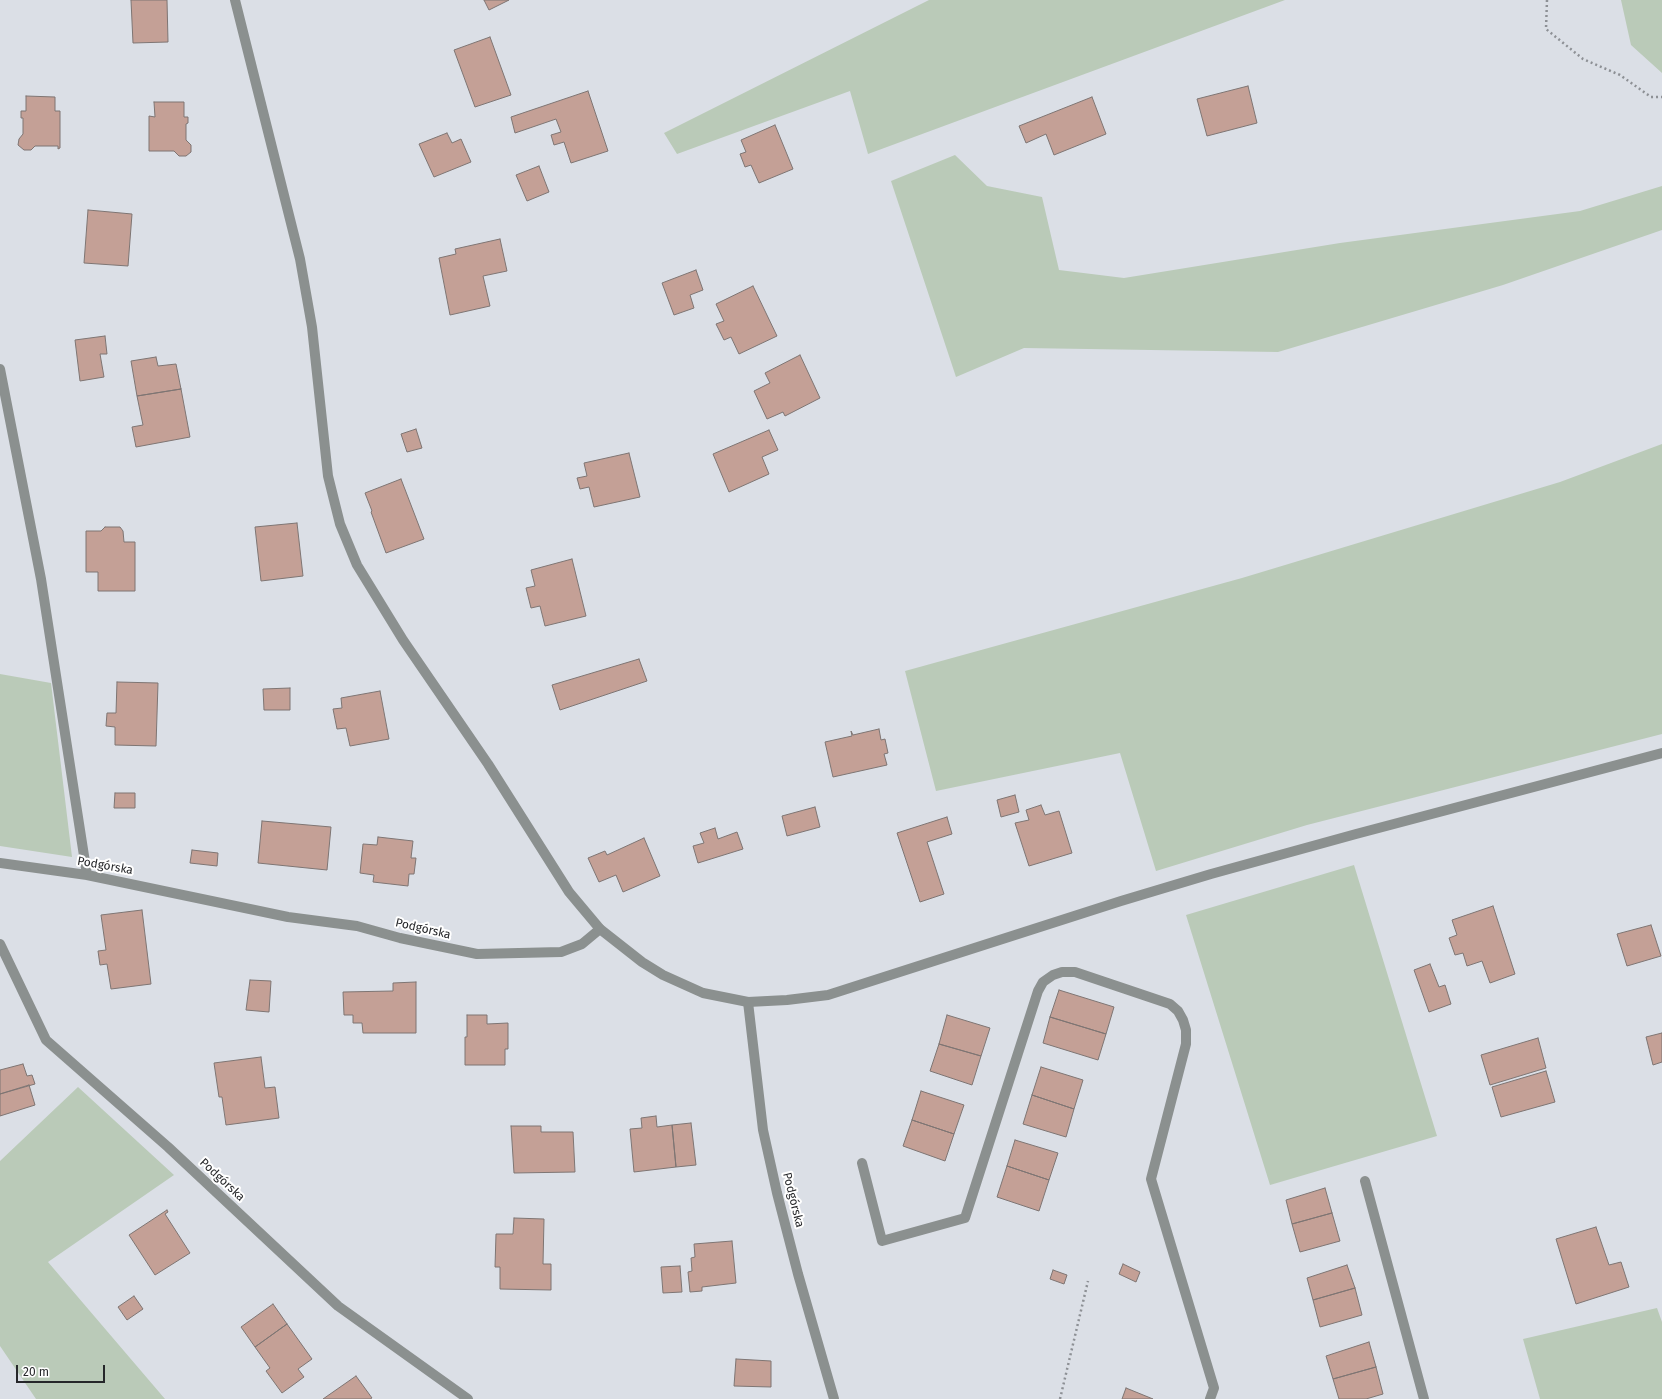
<!DOCTYPE html>
<html>
<head>
<meta charset="utf-8">
<style>
	body { margin:0 }
	#map { position:relative; width:1662px; height:1399px; overflow:hidden; background:#dbdfe6; font-family:"Fira Sans",sans-serif }
	canvas { display:block }
	.scale { position:absolute; left:16px; top:1365px; width:89px; height:18px; box-sizing:border-box; border:2px solid #26272a; border-top:0; padding-left:5px; font-size:12px; line-height:14px; white-space:nowrap; color:#26272a; -webkit-text-stroke:3px #fff; paint-order:stroke }
</style>
</head>
<body>
<div id="map">
<canvas width="1662" height="1399"></canvas>
<div class="scale">20 m</div>
</div>
<script>
const context = document.querySelector('canvas').getContext('2d');
context.lineJoin = 'round';
function fillPath(path, color) { context.fillStyle = color; context.fill(path, 'evenodd'); }
const toPath = rows => new Path2D(rows.map(r => 'M' + r).join(''));
function stroke(path, color, width, dash) { context.strokeStyle = color; context.lineWidth = width; context.lineCap = dash ? 'butt' : 'round'; context.setLineDash(dash || []); context.stroke(path); }
function label(font, color, halo, rows, align = 'center') {
  context.font = font + ' "Fira Sans",sans-serif'; context.lineWidth = 4; context.setLineDash([]); context.textBaseline = 'middle'; context.strokeStyle = halo; context.fillStyle = color; for (const [text, x, y, turn = 0] of rows) {
    context.save(); context.translate(x, y); context.rotate((+turn || 0) * Math.PI / 180); context.textAlign = isNaN(turn) ? turn : align; if (halo) context.strokeText(text, 0, 0); context.fillText(text, 0, 0); context.restore();
  }
}
fillPath(toPath([
	[929,0,1285,0,868,154,850,91,677,154,664,133],
	[1621,0,1662,0,1662,73,1631,45],
	[955,155,987,186,1042,197,1059,270,1124,278,1340,243,1580,211,1662,186,1662,230,1503,285,1278,352,1024,348,956,377,891,181],
	[1662,444,1662,734,1307,825,1156,871,1120,753,936,791,905,671,1242,578,1560,482],
	[0,674,51,683,72,857,0,846],
	[1354,865,1437,1136,1270,1185,1186,915],
	[78,1087,174,1175,48,1262,165,1399,36,1399,0,1346,0,1161],
	[1657,1308,1662,1322,1662,1399,1540,1399,1523,1339]
]), '#bacab8');
const building = toPath([
	[131,0,167,0,168,42,133,43,131,0],
	[484,0,509,0,489,10,484,0],
	[490,37,511,95,475,107,454,50,490,37],
	[1248,86,1257,123,1207,136,1197,99,1248,86],
	[588,91,608,151,571,163,564,142,554,145,551,135,561,132,556,119,515,133,511,117,588,91],
	[26,96,55,97,55,111,60,111,60,148,58,149,58,146,35,146,31,150,24,150,18,145,19,139,23,134,23,118,21,118,21,111,26,111,26,96],
	[1092,97,1106,134,1054,155,1046,134,1026,143,1019,126,1092,97],
	[154,102,184,102,184,117,188,117,188,123,186,124,186,140,191,145,191,152,186,156,179,156,174,151,149,151,149,116,155,117,154,102],
	[775,125,793,169,759,183,751,165,745,167,740,154,746,152,741,140,775,125],
	[447,133,452,143,461,139,471,162,434,177,419,144,447,133],
	[539,166,549,192,527,201,516,175,539,166],
	[88,210,132,214,128,266,84,263,88,210],
	[500,239,507,271,483,276,490,306,450,315,439,258,456,254,455,249,500,239],
	[696,270,703,290,690,295,694,308,674,315,662,283,696,270],
	[753,286,777,336,739,354,731,337,724,340,716,324,724,321,716,304,753,286],
	[105,336,107,354,100,354,104,377,80,381,75,340,105,336],
	[800,355,820,398,785,416,783,412,767,419,754,391,770,383,765,373,800,355],
	[156,357,158,366,176,364,181,389,137,396,131,361,156,357],
	[181,389,190,437,136,447,132,427,143,425,137,396,181,389],
	[416,429,422,448,407,452,401,434,416,429],
	[769,430,778,450,762,457,769,474,729,492,713,454,769,430],
	[629,453,640,497,594,507,589,487,580,489,577,478,587,476,584,463,629,453],
	[401,479,424,539,386,553,371,512,372,511,365,493,401,479],
	[297,523,303,576,261,581,255,527,297,523],
	[105,527,120,527,123,531,124,542,135,542,135,591,98,591,98,572,86,572,86,531,101,531,105,527],
	[572,559,586,616,545,626,540,606,531,608,526,588,535,586,531,570,572,559],
	[639,659,647,681,560,710,552,685,639,659],
	[117,682,158,683,156,746,115,745,115,727,106,726,107,713,116,713,117,682],
	[290,688,290,710,264,710,263,689,290,688],
	[380,691,389,739,350,746,346,728,337,729,333,709,342,708,341,698,380,691],
	[879,729,881,740,885,739,888,753,884,754,887,765,833,777,825,742,852,736,851,731,853,735,879,729],
	[115,793,135,793,135,808,114,808,115,793],
	[1015,795,1019,812,1001,817,997,800,1015,795],
	[1041,805,1045,815,1059,811,1072,853,1029,866,1015,823,1029,820,1026,810,1041,805],
	[815,807,820,827,787,836,782,816,815,807],
	[947,817,952,834,927,842,944,894,920,902,897,833,947,817],
	[262,821,331,827,327,870,258,863,262,821],
	[715,828,718,839,737,832,743,849,698,863,693,846,704,843,700,833,715,828],
	[378,837,413,841,411,858,416,858,414,874,409,874,408,886,373,882,374,875,360,873,363,844,377,845,378,837],
	[644,838,660,876,623,892,616,875,599,882,588,858,605,851,607,855,644,838],
	[192,850,218,853,217,866,190,863,192,850],
	[1493,906,1515,974,1490,983,1482,961,1467,966,1463,953,1455,955,1449,938,1457,935,1452,920,1493,906],
	[142,910,151,984,111,989,107,964,100,965,98,951,106,950,101,915,142,910],
	[1651,925,1661,956,1627,966,1617,934,1651,925],
	[1430,964,1439,987,1445,985,1451,1004,1429,1012,1414,970,1430,964],
	[250,980,271,981,269,1012,246,1010,250,980],
	[416,982,416,1033,363,1033,362,1023,353,1023,353,1015,344,1015,343,992,393,991,393,983,416,982],
	[1059,990,1114,1007,1106,1034,1050,1017,1059,990],
	[467,1015,487,1015,487,1024,508,1023,508,1049,505,1049,505,1065,465,1065,465,1037,467,1037,467,1015],
	[947,1015,990,1028,981,1056,939,1044,947,1015],
	[1050,1017,1106,1034,1098,1060,1043,1043,1050,1017],
	[1662,1033,1662,1062,1653,1065,1646,1037,1662,1033],
	[1538,1038,1546,1068,1490,1085,1481,1055,1538,1038],
	[939,1044,981,1056,972,1085,930,1071,939,1044],
	[261,1057,265,1088,275,1087,279,1118,226,1125,222,1097,219,1097,214,1063,261,1057],
	[23,1064,27,1076,32,1075,35,1084,0,1094,0,1070,23,1064],
	[1041,1067,1083,1080,1074,1109,1032,1095,1041,1067],
	[1546,1071,1555,1102,1501,1117,1492,1087,1546,1071],
	[29,1085,35,1105,0,1116,0,1094,29,1085],
	[921,1091,964,1105,954,1134,912,1120,921,1091],
	[1032,1095,1074,1109,1066,1137,1023,1124,1032,1095],
	[656,1116,657,1127,672,1125,676,1167,634,1172,630,1129,642,1128,641,1118,656,1116],
	[912,1120,954,1134,945,1161,903,1146,912,1120],
	[691,1123,696,1165,676,1167,672,1125,691,1123],
	[511,1126,541,1126,541,1132,573,1132,575,1172,514,1173,511,1126],
	[1015,1140,1058,1153,1049,1180,1007,1166,1015,1140],
	[1007,1166,1049,1180,1039,1211,997,1197,1007,1166],
	[1325,1188,1332,1213,1292,1224,1286,1200,1325,1188],
	[167,1210,168,1212,165,1214,190,1253,155,1275,129,1235,167,1210],
	[1332,1213,1340,1241,1300,1252,1292,1224,1332,1213],
	[514,1218,544,1219,543,1264,551,1264,551,1290,500,1289,500,1267,495,1267,496,1234,513,1234,514,1218],
	[1596,1227,1609,1265,1621,1262,1629,1287,1576,1304,1556,1239,1596,1227],
	[732,1241,736,1283,702,1287,702,1291,690,1292,688,1272,692,1271,691,1258,695,1257,694,1244,732,1241],
	[1123,1264,1140,1272,1136,1282,1119,1274,1123,1264],
	[1347,1265,1355,1288,1313,1300,1307,1278,1347,1265],
	[680,1266,682,1292,663,1293,661,1267,680,1266],
	[1053,1270,1067,1275,1064,1284,1050,1279,1053,1270],
	[1355,1288,1362,1315,1320,1327,1313,1300,1355,1288],
	[134,1296,143,1309,127,1320,118,1307,134,1296],
	[273,1304,287,1324,255,1347,241,1327,273,1304],
	[287,1324,312,1359,298,1369,304,1377,282,1393,266,1371,270,1368,255,1347,287,1324],
	[1369,1342,1376,1367,1333,1379,1326,1356,1369,1342],
	[736,1359,771,1361,771,1387,734,1386,736,1359],
	[1376,1367,1383,1394,1366,1399,1339,1399,1333,1379,1376,1367],
	[356,1376,372,1398,370,1399,323,1399,356,1376],
	[1126,1388,1153,1399,1122,1399,1126,1388]
]);
fillPath(building, '#c4a096');
stroke(building, '#7e7573', 1);
stroke(toPath([
	[1547,0,1546,29,1583,59,1620,75,1651,97,1662,97],
	[1060,1399,1088,1281]
]), '#8d9095', 2.5, [2, 3]);
stroke(toPath([
	[862,1163,882,1241,965,1218,1038,991,1043,982,1053,975,1062,972,1075,972,1170,1004,1178,1011,1183,1020,1186,1030,1186,1044,1151,1179,1214,1388,1210,1399],
	[1365,1181,1424,1399]
]), '#8b908f', 10);
stroke(toPath([
	[0,369,41,579,87,875],
	[0,863,87,875,288,917,357,926,400,938,477,954,561,952,582,944,600,929],
	[0,944,46,1040,168,1147,338,1306,468,1399],
	[748,1002,763,1130,777,1193,798,1274,834,1399]
]), '#8b908f', 10);
stroke(toPath([
	[235,0,300,259,312,327,328,476,340,524,357,565,403,640,488,764,569,892,600,929,642,962,663,975,703,993,748,1002,787,1000,828,995,1121,901,1211,874,1356,834,1662,753]
]), '#8b908f', 10);
label('12px', '#26272a', '#fff', [
	["Podgórska",105,866,10],
	["Podgórska",423,929,13],
	["Podgórska",222,1180,43],
	["Podgórska",793,1200,76]
]);
</script>
</body>
</html>
